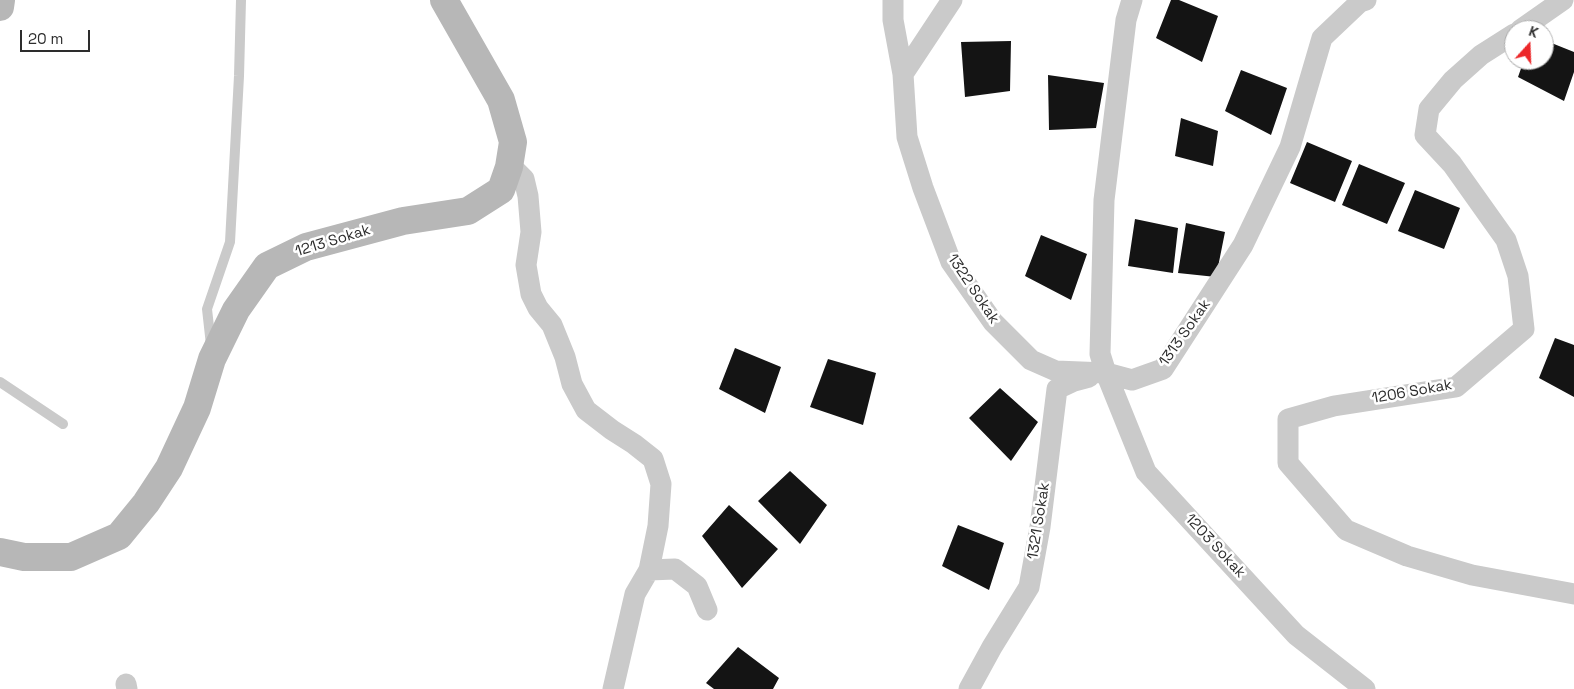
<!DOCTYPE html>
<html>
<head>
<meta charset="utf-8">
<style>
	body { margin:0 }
	#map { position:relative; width:1574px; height:689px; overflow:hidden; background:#fff; font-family:"Space Grotesk",sans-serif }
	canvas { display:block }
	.north { position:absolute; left:1504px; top:20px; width:50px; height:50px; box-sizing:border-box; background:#fff; border:1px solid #ababab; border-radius:50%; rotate:20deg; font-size:14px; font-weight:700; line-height:20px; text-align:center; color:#2d2d2d }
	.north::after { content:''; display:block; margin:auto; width:18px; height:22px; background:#ec2729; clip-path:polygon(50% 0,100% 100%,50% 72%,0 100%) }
	.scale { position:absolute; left:20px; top:30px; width:70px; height:22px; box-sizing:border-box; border:2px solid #2d2d2d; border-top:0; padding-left:6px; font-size:15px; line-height:18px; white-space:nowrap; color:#2d2d2d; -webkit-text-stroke:4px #fff; paint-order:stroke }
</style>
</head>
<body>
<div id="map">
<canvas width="1574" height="689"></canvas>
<div class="north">K</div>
<div class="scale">20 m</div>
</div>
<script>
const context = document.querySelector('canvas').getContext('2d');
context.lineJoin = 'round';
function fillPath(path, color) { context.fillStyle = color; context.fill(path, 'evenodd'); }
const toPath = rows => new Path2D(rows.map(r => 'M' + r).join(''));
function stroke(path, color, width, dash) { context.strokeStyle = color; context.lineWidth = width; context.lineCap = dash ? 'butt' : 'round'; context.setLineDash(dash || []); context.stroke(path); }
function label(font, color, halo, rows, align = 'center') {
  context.font = font + ' "Space Grotesk",sans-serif'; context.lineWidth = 5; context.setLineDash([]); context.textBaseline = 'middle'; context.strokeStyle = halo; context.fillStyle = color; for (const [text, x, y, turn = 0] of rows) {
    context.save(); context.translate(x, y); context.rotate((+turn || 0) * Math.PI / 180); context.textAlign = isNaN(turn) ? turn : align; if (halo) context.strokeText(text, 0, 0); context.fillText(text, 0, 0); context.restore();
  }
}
fillPath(toPath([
	[1171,0,1179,0,1218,16,1202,62,1156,38],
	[1544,40,1574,52,1574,72,1564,101,1518,77,1524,60,1544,60],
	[1011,41,1010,91,965,97,961,42],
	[1241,70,1287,88,1271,135,1225,111],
	[1048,75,1104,83,1096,128,1049,130],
	[1181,118,1218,131,1213,166,1175,156],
	[1307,142,1352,161,1335,202,1290,183],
	[1359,164,1405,183,1387,224,1342,205],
	[1415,190,1460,208,1444,249,1398,231],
	[1135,219,1178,228,1173,273,1128,266],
	[1186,223,1225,232,1216,277,1178,273],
	[1041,235,1087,254,1071,300,1025,276],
	[1555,338,1574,345,1574,397,1539,378],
	[735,348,781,367,765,413,719,389],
	[828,359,876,373,863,425,810,407],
	[1000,388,1038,422,1011,461,969,418],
	[790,471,827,505,800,544,758,501],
	[729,505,778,549,742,588,702,536],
	[958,525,1004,543,989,590,942,566],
	[738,647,779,678,773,689,714,689,706,683]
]), '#141414');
stroke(toPath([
	[211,345,207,309,230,242,239,76,241,0],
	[0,382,63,424]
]), '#cacaca', 10);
stroke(toPath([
	[893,0,893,20,903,74,907,137,923,188,951,262,993,322,1031,360,1056,371,1106,373,1132,380,1163,369,1243,245,1290,147,1322,38,1360,2,1366,0],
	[1132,0,1126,20,1104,200,1100,354,1106,373,1146,472,1296,635,1365,689],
	[1520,30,1563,0],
	[1514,34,1481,55,1453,80,1429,109,1425,135,1452,164,1506,240,1518,276,1524,329,1456,387,1334,406,1288,419,1288,463,1346,530,1407,556,1472,575,1574,594],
	[903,74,952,0],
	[509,164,524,179,528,196,531,232,526,265,531,294,538,308,552,325,565,357,572,384,586,410,612,430,634,444,653,459,661,484,658,526,649,570],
	[126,684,127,689],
	[613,689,635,594,649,570,675,569,697,586,707,610],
	[969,689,992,647,1029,587,1040,527,1057,389,1074,381,1089,377]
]), '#cacaca', 21);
stroke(toPath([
	[0,7,1,0],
	[0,552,24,557,71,557,119,536,146,503,169,468,197,408,212,359,236,310,267,266,306,247,403,221,468,211,501,190,509,167,513,142,501,100,444,0]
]), '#b7b7b7', 28);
label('15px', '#2d2d2d', '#fff', [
	["1213 Sokak",333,241,-17],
	["1322 Sokak",973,289,56],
	["1313 Sokak",1185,333,-55],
	["1206 Sokak",1412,392,-10],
	["1321 Sokak",1039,521,-81],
	["1203 Sokak",1215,546,47]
]);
</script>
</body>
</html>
